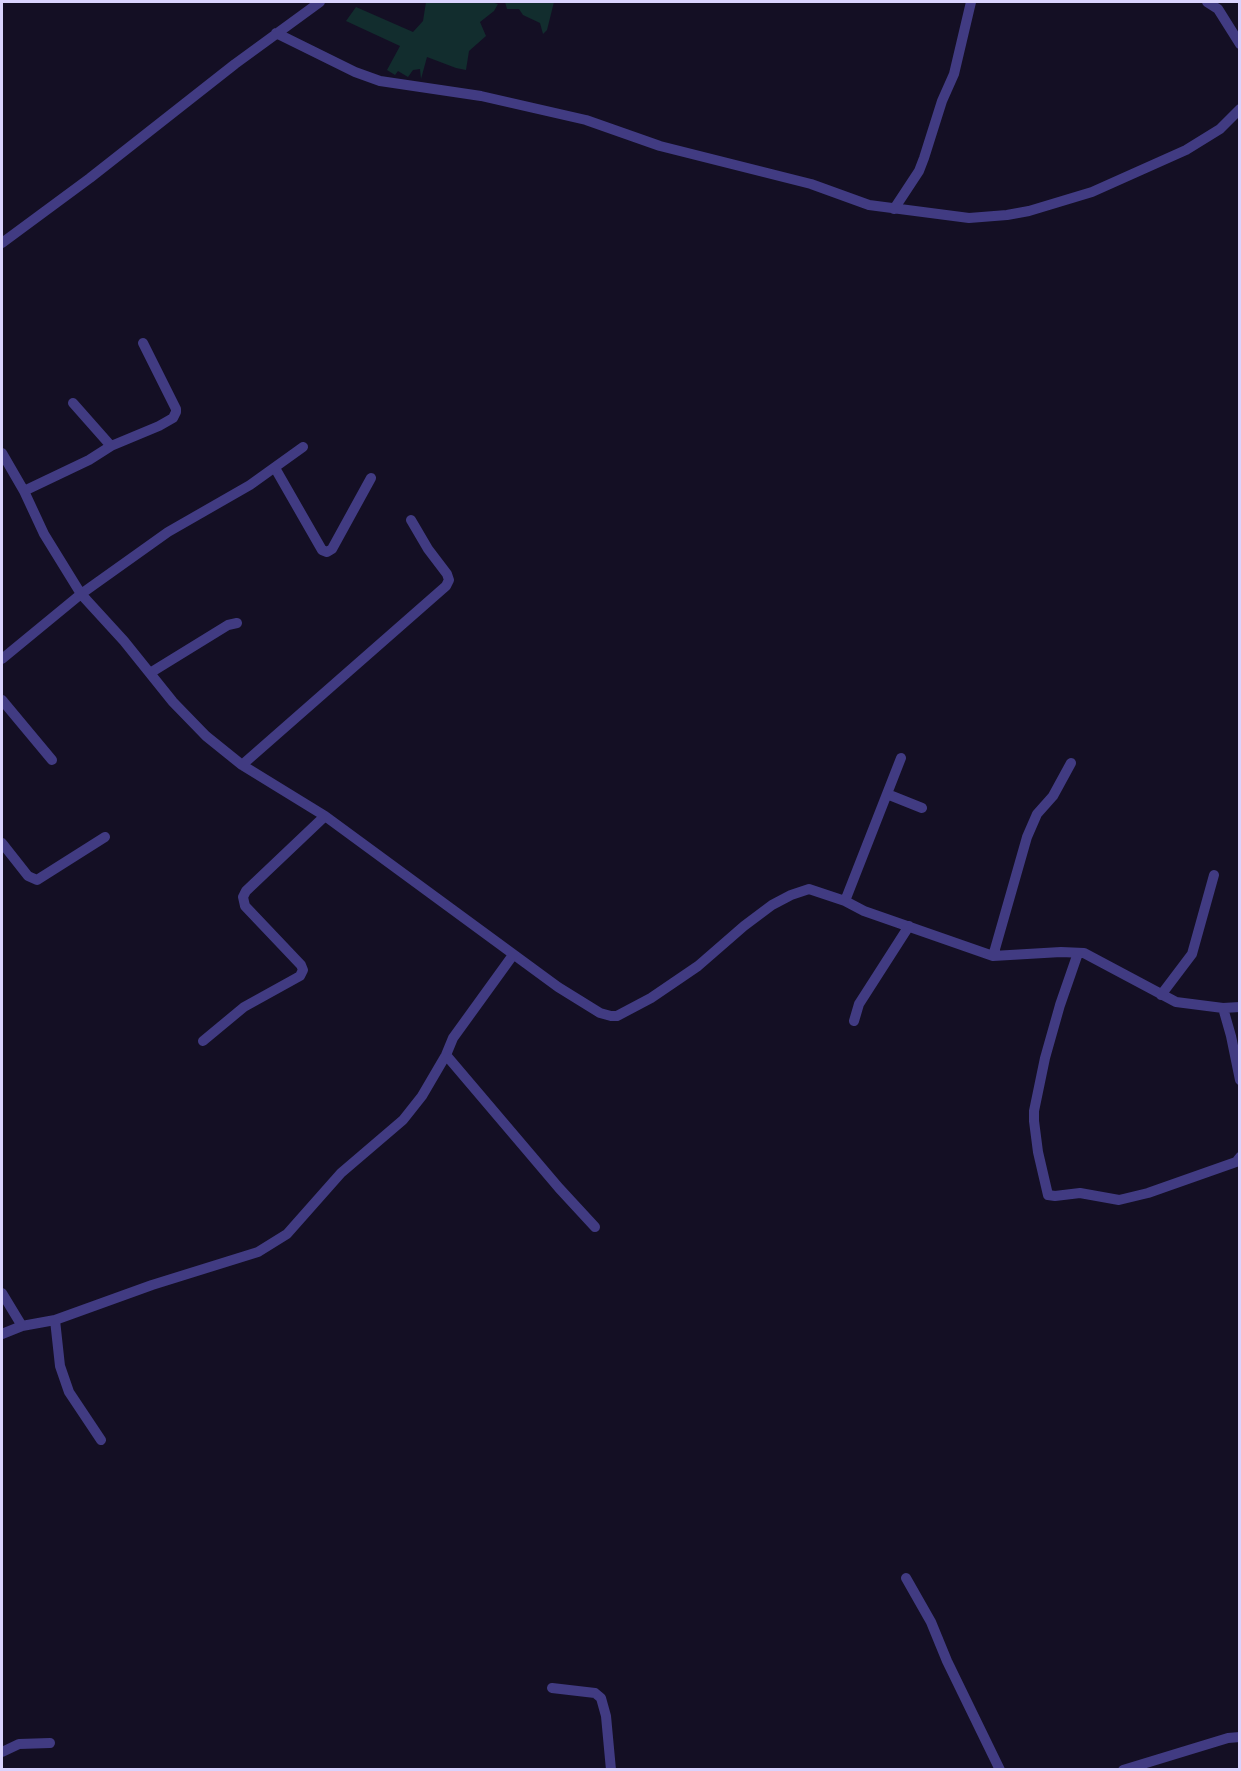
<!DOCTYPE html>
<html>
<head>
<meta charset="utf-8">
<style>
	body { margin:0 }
	#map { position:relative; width:1241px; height:1771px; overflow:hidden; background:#140f24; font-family:Manrope,sans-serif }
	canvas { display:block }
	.frame { position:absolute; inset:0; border:3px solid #dad3fe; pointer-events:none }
</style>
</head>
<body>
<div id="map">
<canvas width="1241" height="1771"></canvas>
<div class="frame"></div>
</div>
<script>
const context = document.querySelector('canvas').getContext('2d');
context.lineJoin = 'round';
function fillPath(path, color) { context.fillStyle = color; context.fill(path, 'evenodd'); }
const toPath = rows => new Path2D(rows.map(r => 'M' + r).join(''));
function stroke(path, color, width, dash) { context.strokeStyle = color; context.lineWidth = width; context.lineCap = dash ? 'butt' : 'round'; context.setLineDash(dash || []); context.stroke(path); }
fillPath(toPath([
	[426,2,491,2,498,4,494,11,480,22,486,36,469,51,466,70,456,68,427,57,421,79,420,69,413,70,408,77,398,71,395,75,387,70,400,46,346,21,356,7,413,32,423,21],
	[505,2,554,2,547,30,543,34,540,23,523,15,519,9,507,9]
]), '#122d2e');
stroke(toPath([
	[1207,2,1218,9,1240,44],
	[276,33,355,72,380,81,481,96,586,120,660,146,811,184,869,205,969,218,1007,215,1029,211,1092,192,1186,150,1220,129,1240,109],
	[894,209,919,171,924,158,942,101,954,74,971,2],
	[2,243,90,178,235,64,320,2],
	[73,403,111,446],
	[2,453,24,491,44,534,81,594,124,641,173,702,206,736,242,765,325,816,558,987,600,1013,611,1016,617,1016,651,998,698,966,744,926,772,905,791,895,809,889,845,901,901,758],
	[275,468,322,550,327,552,332,549,371,478],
	[24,491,89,460,111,446,159,426,173,418,176,412,176,409,143,343],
	[2,659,81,594,168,532,250,485,303,447],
	[150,673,228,625,237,623],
	[2,700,52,760],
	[242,765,446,586,449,580,447,574,428,549,411,520],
	[887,794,922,808],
	[2,843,28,876,37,880,105,837],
	[845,901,864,911,993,956,1061,952,1084,953,1176,1002,1223,1008,1240,1007],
	[1078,953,1060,1005,1045,1058,1034,1111,1034,1121,1038,1152,1048,1195,1055,1196,1080,1193,1119,1200,1148,1193,1236,1162,1240,1157],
	[993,956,1027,837,1037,814,1053,796,1071,763],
	[1161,995,1192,954,1214,875],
	[1223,1008,1231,1036,1240,1080],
	[854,1021,859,1004,909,926],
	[203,1041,244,1007,300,976,303,970,301,965,245,906,243,897,246,891,325,816],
	[446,1055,559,1188,595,1227],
	[2,1293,22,1326],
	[55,1320,60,1366,69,1392,101,1440],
	[2,1334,22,1326,55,1320,152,1285,258,1252,287,1234,341,1173,403,1120,422,1096,446,1055,453,1038,513,955],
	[906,1578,931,1622,947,1661,1000,1770],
	[552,1688,595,1693,601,1698,606,1716,611,1770],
	[2,1752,19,1744,50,1743],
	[1123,1770,1228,1738,1240,1737]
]), '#413b82', 10);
</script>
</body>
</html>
